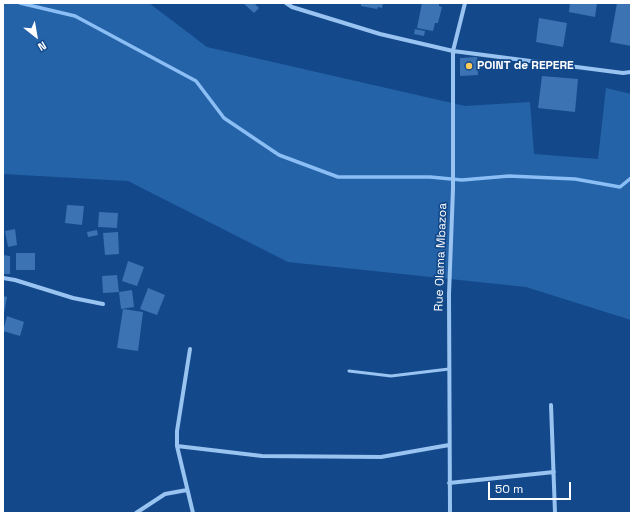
<!DOCTYPE html>
<html>
<head>
<meta charset="utf-8">
<style>
	body { margin:0 }
	#map { position:relative; width:634px; height:516px; overflow:hidden; background:#13498a; font-family:"Space Grotesk",sans-serif }
	canvas { display:block }
	.frame { position:absolute; inset:0; border:4px solid #fff; pointer-events:none }
	.north { position:absolute; left:16px; top:16px; width:40px; height:40px; -webkit-text-stroke:3px #13498a; paint-order:stroke; rotate:149deg; font-size:11px; font-weight:700; line-height:16px; text-align:center; color:#fff }
	.north::after { content:''; display:block; margin:auto; width:14px; height:18px; background:#fff; clip-path:polygon(50% 0,100% 100%,50% 72%,0 100%) }
	.scale { position:absolute; left:488px; top:482px; width:83px; height:18px; box-sizing:border-box; border:2px solid #fff; border-top:0; padding-left:5px; font-size:12px; line-height:14px; white-space:nowrap; color:#fff; -webkit-text-stroke:3px #13498a; paint-order:stroke }
</style>
</head>
<body>
<div id="map">
<canvas width="634" height="516"></canvas>
<div class="frame"></div>
<div class="north">N</div>
<div class="scale">50 m</div>
</div>
<script>
const context = document.querySelector('canvas').getContext('2d');
context.lineJoin = 'round';
function fillPath(path, color) { context.fillStyle = color; context.fill(path, 'evenodd'); }
const toPath = rows => new Path2D(rows.map(r => 'M' + r).join(''));
function stroke(path, color, width, dash) { context.strokeStyle = color; context.lineWidth = width; context.lineCap = dash ? 'butt' : 'round'; context.setLineDash(dash || []); context.stroke(path); }
function label(font, color, halo, rows, align = 'center') {
  context.font = font + ' "Space Grotesk",sans-serif'; context.lineWidth = 3.5; context.setLineDash([]); context.textBaseline = 'middle'; context.strokeStyle = halo; context.fillStyle = color; for (const [text, x, y, turn = 0] of rows) {
    context.save(); context.translate(x, y); context.rotate((+turn || 0) * Math.PI / 180); context.textAlign = isNaN(turn) ? turn : align; if (halo) context.strokeText(text, 0, 0); context.fillText(text, 0, 0); context.restore();
  }
}
fillPath(toPath([
	[3,3,149,3,207,47,465,106,530,102,534,154,598,159,606,88,631,94,631,320,526,287,288,262,128,181,3,174]
]), '#2563a9');
stroke(toPath([
	[20,3,75,16,196,81,224,118,279,155,338,177,430,177,462,180,509,176,575,179,620,187,631,178]
]), '#8bbef4', 3.5);
fillPath(toPath([
	[243,3,254,3,259,8,254,13],
	[361,3,383,3,382,8,378,7,377,9,361,6],
	[422,3,439,3,439,6,442,7,438,23,435,23,433,31,417,28],
	[570,3,597,3,595,17,569,12],
	[617,3,631,3,631,46,610,42],
	[539,18,567,23,563,47,536,42],
	[415,29,425,31,424,36,414,34],
	[477,57,478,75,460,76,460,58],
	[542,76,578,79,575,112,538,108],
	[67,205,84,206,82,225,65,223],
	[99,212,118,213,117,228,98,227],
	[15,229,17,245,8,247,5,231],
	[97,230,98,235,88,237,87,232],
	[118,232,119,254,105,255,103,233],
	[16,253,35,253,35,270,16,270],
	[3,255,10,256,10,274,3,274],
	[128,261,144,267,137,286,122,281],
	[117,275,119,292,103,293,102,276],
	[148,288,165,295,157,315,140,309],
	[132,290,134,307,121,309,119,292],
	[3,296,7,297,4,313,3,313],
	[123,309,143,312,138,351,117,348],
	[7,316,24,322,20,336,3,331]
]), '#3b73b3');
stroke(toPath([
	[349,371,391,376,449,369]
]), '#99c3f0', 3);
stroke(toPath([
	[286,3,292,7,380,34,453,51,623,73,631,72],
	[3,278,15,280,73,298,103,304],
	[190,349,177,431,177,446,193,513],
	[551,405,555,513],
	[177,446,262,456,381,457,449,445],
	[449,483,554,472],
	[136,513,165,494,187,490],
	[450,513,449,294,453,189,453,51,465,3]
]), '#99c3f0', 4);
for (const [x, y, r, color] of [
	[469,66,4,"#ffcb59"]
]) { const dot = new Path2D(); dot.arc(x, y, r, 0, 2 * Math.PI); context.fillStyle = color; context.fill(dot); stroke(dot, '#13498a', 1.5); }
label('bold 12px', '#fff', '#13498a', [
	["POINT de REPERE",477,66]
], 'left');
label('12px', '#fff', '#13498a', [
	["Rue Olama Mbazoa",441,257,-88]
]);
</script>
</body>
</html>
